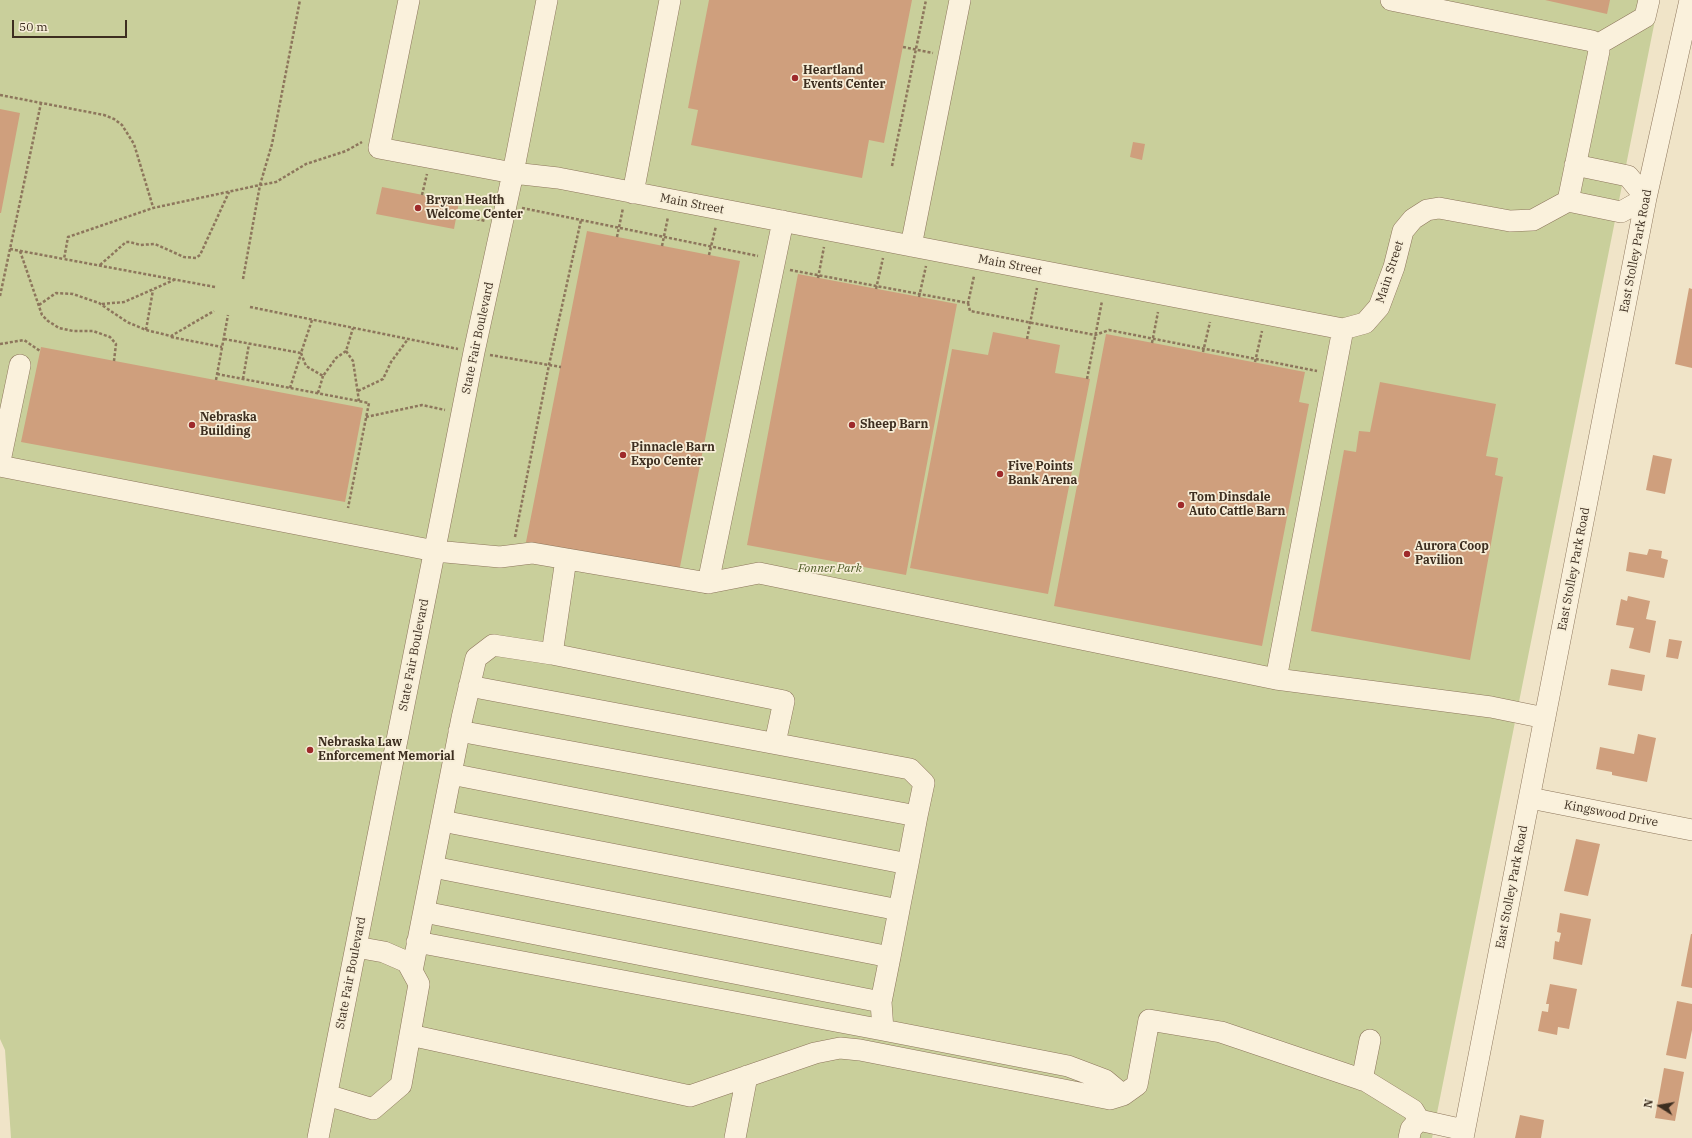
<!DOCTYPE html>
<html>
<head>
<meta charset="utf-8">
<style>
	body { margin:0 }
	#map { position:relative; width:1692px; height:1138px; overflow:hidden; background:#f0e4c8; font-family:"IBM Plex Serif",serif }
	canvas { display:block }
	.north { position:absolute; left:1640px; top:1086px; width:40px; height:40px; -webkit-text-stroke:3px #f7eed8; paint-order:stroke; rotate:281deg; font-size:11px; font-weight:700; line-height:16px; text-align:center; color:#3d2e20 }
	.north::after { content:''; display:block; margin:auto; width:14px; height:18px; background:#3d2e20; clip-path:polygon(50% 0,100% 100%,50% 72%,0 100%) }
	.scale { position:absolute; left:12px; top:20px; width:115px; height:18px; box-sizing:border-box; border:2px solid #3d2e20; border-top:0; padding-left:5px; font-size:12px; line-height:14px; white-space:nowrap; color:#3d2e20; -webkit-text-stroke:3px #f7eed8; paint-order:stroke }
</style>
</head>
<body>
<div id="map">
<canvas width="1692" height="1138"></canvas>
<div class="north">N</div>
<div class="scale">50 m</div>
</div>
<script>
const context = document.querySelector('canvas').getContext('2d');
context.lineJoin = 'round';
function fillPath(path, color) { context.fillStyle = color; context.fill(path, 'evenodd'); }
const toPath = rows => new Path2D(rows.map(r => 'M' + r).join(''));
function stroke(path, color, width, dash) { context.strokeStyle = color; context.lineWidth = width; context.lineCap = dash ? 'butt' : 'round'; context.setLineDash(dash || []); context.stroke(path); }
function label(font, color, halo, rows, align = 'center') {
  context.font = font + ' "IBM Plex Serif",serif'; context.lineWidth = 3.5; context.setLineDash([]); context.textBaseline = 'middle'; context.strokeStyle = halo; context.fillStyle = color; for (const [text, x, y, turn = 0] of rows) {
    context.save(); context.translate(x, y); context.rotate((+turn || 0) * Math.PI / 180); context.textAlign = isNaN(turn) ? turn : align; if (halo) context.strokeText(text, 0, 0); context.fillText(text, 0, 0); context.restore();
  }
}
fillPath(toPath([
	[0,0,1659,0,1432,1138,11,1138,5,1050,0,1039]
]), '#c9cf9b');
fillPath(toPath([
	[709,0,912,0,884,143,869,140,862,178,691,145,698,110,688,108],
	[1545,0,1610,0,1607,14],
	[0,109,20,113,1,213,0,213],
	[1133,142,1145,144,1142,160,1130,157],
	[382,187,459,202,454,229,376,214],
	[587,231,740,261,679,572,526,542],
	[798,274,957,304,906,575,747,545],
	[1689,288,1692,289,1692,368,1675,364],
	[993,332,1060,345,1055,373,1090,379,1048,594,910,568,952,349,988,355],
	[1106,334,1305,372,1299,402,1309,404,1262,646,1054,606],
	[41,347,363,408,345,502,21,442],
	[1380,382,1496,404,1486,456,1498,458,1495,475,1503,477,1470,660,1311,631,1344,450,1356,452,1359,431,1370,432],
	[1653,455,1672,459,1665,494,1646,490],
	[1649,549,1662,551,1661,558,1668,560,1664,578,1626,571,1629,552,1647,555],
	[1628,596,1650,601,1646,619,1656,621,1650,653,1629,648,1634,628,1616,625,1621,599,1627,601],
	[1669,639,1682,641,1678,659,1666,657],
	[1611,669,1645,675,1642,691,1608,685],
	[1638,734,1656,738,1647,782,1612,775,1612,772,1596,769,1600,747,1634,754],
	[1576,839,1600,844,1588,896,1564,891],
	[1560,913,1591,919,1582,965,1553,959,1555,941,1559,942,1561,933,1557,932],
	[1691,934,1692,934,1692,988,1681,986],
	[1550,984,1577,989,1569,1029,1558,1027,1557,1035,1538,1031,1542,1011,1548,1012,1549,1004,1546,1004],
	[1677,1001,1692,1004,1692,1030,1686,1059,1666,1055],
	[1664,1068,1684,1072,1675,1121,1655,1118],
	[1520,1115,1544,1120,1541,1138,1515,1138]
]), '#cf9f7d');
const minor = toPath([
	[409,0,379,148,513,173,558,178,1343,329,1365,323,1379,307,1394,267,1403,231,1413,219,1427,210,1439,208,1510,221,1533,220,1568,201],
	[1391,0,1592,41,1597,45,1599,51,1568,201],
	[1597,45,1645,17,1649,0],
	[633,193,670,0],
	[1568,201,1621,212,1646,198,1628,176,1575,165],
	[911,246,960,0],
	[0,461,20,365],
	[0,466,435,551,500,557,532,553,708,583,783,221],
	[708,583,759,573,1276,679,1343,329],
	[552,654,784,701,775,743],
	[1276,679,1491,707,1545,718],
	[469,686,910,769,924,783,917,816],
	[459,731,917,816,908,864],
	[451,774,908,864,899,910],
	[1530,798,1692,830],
	[442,821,899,910,890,957],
	[424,912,881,1002,890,957,433,867],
	[417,942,883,1030,881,1002],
	[412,971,462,718,476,658,493,645,552,654,566,559],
	[883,1030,1068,1066,1105,1080,1123,1095],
	[410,1035,690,1096,815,1053,840,1048,860,1050,1110,1099,1123,1095,1137,1085,1149,1020,1221,1032,1366,1081,1413,1110,1419,1120,1464,1130],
	[1362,1080,1370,1040],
	[327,1095,373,1109,401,1085,419,984,407,962,384,952,356,947],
	[318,1138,474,352,513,173,547,0],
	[735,1138,747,1076],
	[1409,1138,1411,1129,1419,1120],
	[1463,1138,1646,198,1690,0]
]);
stroke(minor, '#8d765c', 22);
stroke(toPath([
	[903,47,933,53],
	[0,95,104,115,114,119,122,125,134,144,153,207],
	[892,166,926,0],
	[422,195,427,174],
	[522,208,758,256],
	[457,215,486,221],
	[617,237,623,208],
	[662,246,668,217],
	[10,249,64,259],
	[20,251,42,315,48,321,59,328,73,331,93,331,110,337,116,344,114,361],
	[709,255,716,226],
	[100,265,126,242,130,242,140,245,155,244,184,257,196,258,200,255,229,192],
	[790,270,968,303,974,276],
	[818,278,824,247],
	[243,279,260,185,276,182,306,164,346,151,362,142],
	[215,287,64,259,68,237,153,208,260,185,272,144,300,0],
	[876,289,883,258],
	[0,296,41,103],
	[919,297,926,266],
	[968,303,970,311,1095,335,1109,330,1317,371],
	[102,304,124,302,174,280],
	[39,305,56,293,73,294,99,303,127,322,146,330,171,336,214,311],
	[250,307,458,349],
	[146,330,153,290],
	[171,337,222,347],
	[224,339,301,353,312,320],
	[1027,339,1037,288],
	[1152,343,1158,312],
	[0,344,24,340,40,351],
	[346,351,353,361,359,401],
	[1203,352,1210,322],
	[301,353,306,366,323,376,336,358,346,351,353,328],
	[490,355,561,367],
	[1255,362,1262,331],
	[217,374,369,403,348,508],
	[243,379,249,344],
	[1087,379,1102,301],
	[216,380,228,315],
	[290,388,301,354],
	[358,391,383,379,391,362,408,339],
	[318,393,323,376],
	[366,417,422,405,445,410],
	[515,537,549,365,581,220]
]), '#8d765c', 2.5, [3, 2]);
stroke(minor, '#faf1dc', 21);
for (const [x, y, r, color] of [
	[795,78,4,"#9e2a2b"],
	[418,208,4,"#9e2a2b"],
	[192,425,4,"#9e2a2b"],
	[852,425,4,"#9e2a2b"],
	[623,455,4,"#9e2a2b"],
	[1000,474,4,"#9e2a2b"],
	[1181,505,4,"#9e2a2b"],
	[1407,554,4,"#9e2a2b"],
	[310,750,4,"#9e2a2b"]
]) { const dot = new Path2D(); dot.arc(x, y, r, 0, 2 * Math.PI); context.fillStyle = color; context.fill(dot); stroke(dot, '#f7eed8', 1.5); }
label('bold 12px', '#3d2e20', '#f7eed8', [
	["Heartland",803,71],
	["Events Center",803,85],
	["Bryan Health",426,201],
	["Welcome Center",426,215],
	["Nebraska",200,418],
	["Building",200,432],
	["Sheep Barn",860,425],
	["Pinnacle Barn",631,448],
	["Expo Center",631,462],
	["Five Points",1008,467],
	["Bank Arena",1008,481],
	["Tom Dinsdale",1189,498],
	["Auto Cattle Barn",1189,512],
	["Aurora Coop",1415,547],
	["Pavilion",1415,561],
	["Nebraska Law",318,743],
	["Enforcement Memorial",318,757]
], 'left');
label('12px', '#3d2e20', '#f7eed8', [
	["Main Street",692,204,11],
	["East Stolley Park Road",1636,251,-79],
	["Main Street",1010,265,11],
	["Main Street",1390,272,-72],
	["State Fair Boulevard",478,338,-78],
	["East Stolley Park Road",1574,569,-79],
	["State Fair Boulevard",414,655,-79],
	["Kingswood Drive",1611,814,11],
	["East Stolley Park Road",1512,887,-79],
	["State Fair Boulevard",351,973,-79]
]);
label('italic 12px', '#4d5a26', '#f7eed8', [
	["Fonner Park",830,569]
]);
</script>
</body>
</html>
